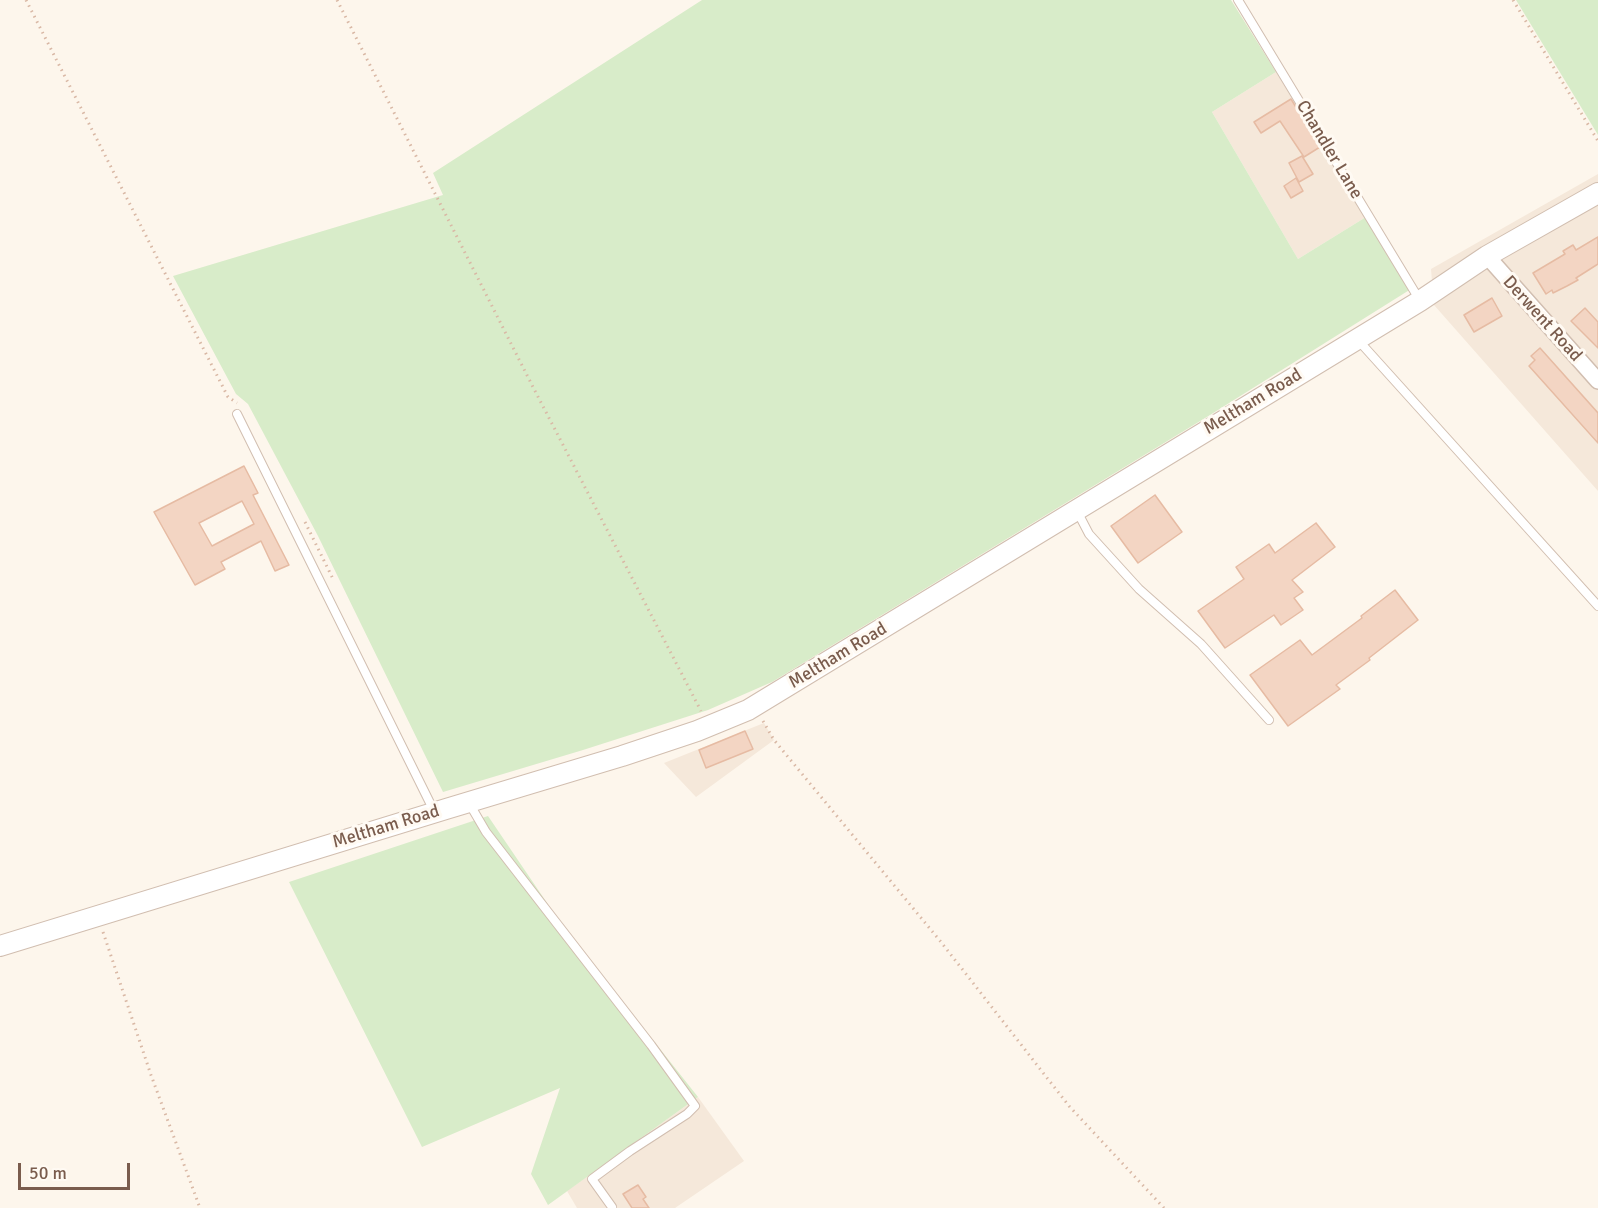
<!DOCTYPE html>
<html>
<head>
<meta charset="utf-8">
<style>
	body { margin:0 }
	#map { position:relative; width:1598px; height:1208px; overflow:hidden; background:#fdf6ec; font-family:Signika,sans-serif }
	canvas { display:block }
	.scale { position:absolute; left:18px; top:1163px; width:112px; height:27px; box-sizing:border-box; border:3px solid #7a5c4d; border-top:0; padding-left:8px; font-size:18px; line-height:21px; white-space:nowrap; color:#7a5c4d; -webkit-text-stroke:4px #fffaf3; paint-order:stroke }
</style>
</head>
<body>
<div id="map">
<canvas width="1598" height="1208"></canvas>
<div class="scale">50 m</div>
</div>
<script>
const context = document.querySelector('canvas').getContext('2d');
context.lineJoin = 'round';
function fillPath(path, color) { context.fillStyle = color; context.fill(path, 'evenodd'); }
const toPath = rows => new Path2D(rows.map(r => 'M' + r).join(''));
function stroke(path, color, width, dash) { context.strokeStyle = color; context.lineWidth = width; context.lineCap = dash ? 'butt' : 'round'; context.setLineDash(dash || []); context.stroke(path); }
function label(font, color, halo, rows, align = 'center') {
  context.font = font + ' Signika,sans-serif'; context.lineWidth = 6; context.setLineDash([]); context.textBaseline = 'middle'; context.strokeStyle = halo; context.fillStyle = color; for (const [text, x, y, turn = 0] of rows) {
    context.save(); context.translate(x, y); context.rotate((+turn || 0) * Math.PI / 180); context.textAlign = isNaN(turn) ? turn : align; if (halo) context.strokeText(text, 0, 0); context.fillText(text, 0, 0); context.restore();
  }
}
fillPath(toPath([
	[1276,72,1366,217,1298,259,1212,112],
	[1598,174,1598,491,1434,305,1431,269],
	[764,723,774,740,696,797,664,763],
	[698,1097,744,1161,675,1208,577,1208,567,1191]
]), '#f5e8da');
fillPath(toPath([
	[702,0,1231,0,1276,72,1212,112,1298,259,1366,217,1411,289,1210,415,772,682,708,710,583,750,443,792,318,536,248,404,236,394,173,276,443,195,433,173],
	[1516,0,1598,0,1598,135],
	[488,816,562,925,698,1097,548,1205,531,1174,560,1088,422,1147,289,882]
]), '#d8ecc9');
const building = toPath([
	[1291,99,1320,147,1304,157,1280,121,1261,133,1254,122,1291,99],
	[1302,156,1313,174,1299,182,1289,163,1302,156],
	[1296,178,1303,191,1291,198,1284,186,1296,178],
	[1598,237,1598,264,1576,278,1578,280,1567,286,1553,293,1552,290,1546,294,1533,273,1565,254,1563,251,1573,245,1576,250,1598,237],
	[1492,298,1502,316,1474,332,1464,315,1492,298],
	[1585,308,1598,322,1598,348,1571,321,1585,308],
	[1540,348,1598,413,1598,443,1529,366,1535,360,1531,356,1540,348],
	[244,466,258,493,253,495,289,565,275,571,261,541,221,562,225,569,195,585,154,512,244,466],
	[242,501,254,524,212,546,199,523,242,501],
	[1155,495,1182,532,1138,563,1111,526,1155,495],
	[1316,523,1335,547,1292,580,1303,592,1294,598,1303,610,1281,625,1274,615,1225,648,1198,611,1244,579,1236,567,1269,544,1275,553,1316,523],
	[1395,590,1418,620,1369,658,1370,660,1336,685,1340,689,1288,726,1250,675,1300,640,1312,655,1362,618,1361,616,1395,590],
	[745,731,753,749,706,768,699,750,745,731],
	[638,1185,646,1197,643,1199,649,1208,632,1208,623,1194,638,1185]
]);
fillPath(building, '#f3d5c3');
stroke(building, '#e6bba3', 1.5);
const service = toPath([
	[1238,0,1419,299],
	[1358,340,1598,606],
	[237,414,434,811],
	[1077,511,1089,534,1139,589,1201,644,1269,720],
	[469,803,486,832,651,1045,695,1106,687,1114,630,1151,592,1179,612,1207]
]);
const minor = toPath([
	[1487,256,1598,381]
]);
const tertiary = toPath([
	[0,946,446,809,622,756,697,731,748,710,1420,301,1487,256,1598,193]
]);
stroke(service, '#d1beb0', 10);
stroke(minor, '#d1beb0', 18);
stroke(tertiary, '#d1beb0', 22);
stroke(toPath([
	[26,0,228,397,237,403],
	[337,0,534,389,701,711],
	[1513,0,1598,141],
	[305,522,334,581],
	[763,721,774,740,941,942,1069,1106,1164,1208],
	[103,932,151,1075,200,1208]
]), '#d9b8a5', 3, [1.5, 4.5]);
stroke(service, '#fff', 8);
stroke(minor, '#fff', 15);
stroke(tertiary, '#fff', 20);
label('18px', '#7a5c4d', '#fffaf3', [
	["Chandler Lane",1329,150,59],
	["Derwent Road",1542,319,48],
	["Meltham Road",1253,402,-31],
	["Meltham Road",838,656,-31],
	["Meltham Road",386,827,-17]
]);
</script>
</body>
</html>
